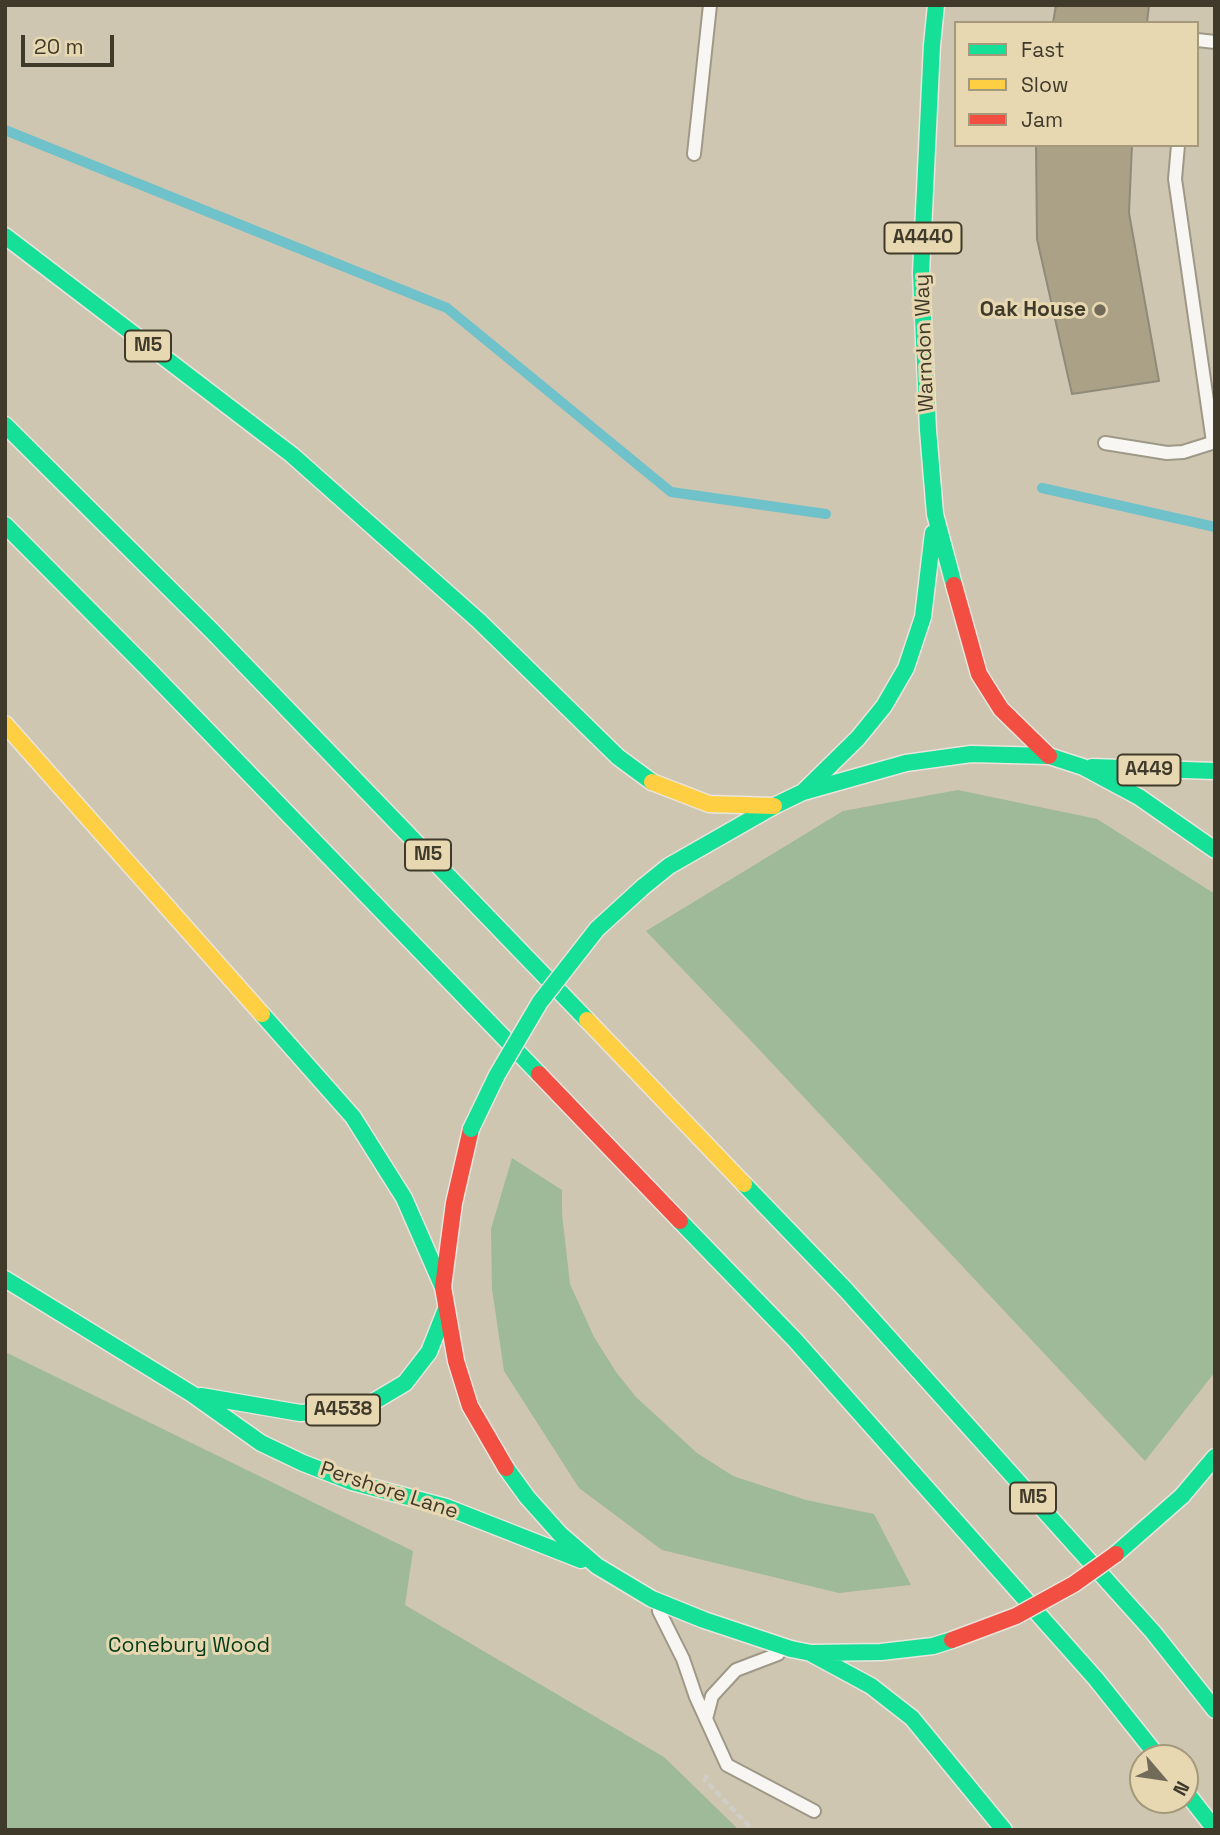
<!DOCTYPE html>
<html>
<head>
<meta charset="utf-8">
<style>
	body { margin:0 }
	#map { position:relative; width:1220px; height:1835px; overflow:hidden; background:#cec6b1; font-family:"Space Grotesk",sans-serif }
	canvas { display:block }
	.frame { position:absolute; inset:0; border:7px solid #403a2b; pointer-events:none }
	.legend { position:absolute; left:954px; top:21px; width:245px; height:126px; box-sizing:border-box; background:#e7d8b1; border:2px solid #a4997b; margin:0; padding:9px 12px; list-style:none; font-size:21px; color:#403a2b }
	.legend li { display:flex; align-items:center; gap:14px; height:35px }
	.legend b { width:35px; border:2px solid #a4997b }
	.north { position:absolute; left:1129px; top:1744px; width:70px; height:70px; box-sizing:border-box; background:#e7d8b1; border:2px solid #a4997b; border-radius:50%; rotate:119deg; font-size:19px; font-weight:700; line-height:28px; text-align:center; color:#403a2b }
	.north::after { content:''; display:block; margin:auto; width:24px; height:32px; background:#726b5a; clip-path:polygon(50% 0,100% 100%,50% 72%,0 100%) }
	.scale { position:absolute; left:21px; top:35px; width:93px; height:32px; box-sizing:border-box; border:4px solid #403a2b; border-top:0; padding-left:9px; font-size:21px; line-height:24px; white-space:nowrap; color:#403a2b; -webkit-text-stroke:5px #e7d8b1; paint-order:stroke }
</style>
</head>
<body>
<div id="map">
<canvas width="1220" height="1835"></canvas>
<div class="frame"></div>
<ul class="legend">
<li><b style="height:9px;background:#16e098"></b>Fast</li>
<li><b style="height:9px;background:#ffcf43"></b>Slow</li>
<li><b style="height:9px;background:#f24e42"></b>Jam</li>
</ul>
<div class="north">N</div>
<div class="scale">20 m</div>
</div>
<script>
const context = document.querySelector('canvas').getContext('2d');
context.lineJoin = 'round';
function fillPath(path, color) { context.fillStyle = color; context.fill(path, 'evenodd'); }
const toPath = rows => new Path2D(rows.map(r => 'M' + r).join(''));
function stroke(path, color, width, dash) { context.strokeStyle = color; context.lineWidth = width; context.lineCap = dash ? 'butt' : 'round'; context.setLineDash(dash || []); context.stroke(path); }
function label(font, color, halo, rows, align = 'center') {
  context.font = font + ' "Space Grotesk",sans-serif'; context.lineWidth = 6; context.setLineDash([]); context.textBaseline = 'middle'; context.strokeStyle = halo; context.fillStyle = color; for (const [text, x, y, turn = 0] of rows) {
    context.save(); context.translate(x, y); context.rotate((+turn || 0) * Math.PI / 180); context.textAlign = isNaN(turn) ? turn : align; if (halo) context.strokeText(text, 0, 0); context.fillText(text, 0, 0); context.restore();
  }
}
fillPath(toPath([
	[958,790,1097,819,1215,894,1215,1372,1145,1461,753,1043,646,931,843,811],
	[512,1158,562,1190,562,1214,570,1284,594,1337,616,1372,636,1397,697,1453,733,1476,806,1500,874,1514,911,1585,839,1593,662,1550,579,1488,504,1371,492,1289,491,1229],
	[5,1352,413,1551,405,1605,664,1757,739,1830,5,1830]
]), '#9fba98');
stroke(toPath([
	[5,130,447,308,671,492,826,514],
	[1042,488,1215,527]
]), '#6fc2ca', 10);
const building = toPath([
	[1056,5,1149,5,1147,23,1053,23,1056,5],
	[1036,145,1132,145,1129,213,1159,381,1072,394,1037,239,1036,145]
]);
fillPath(building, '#aaa187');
stroke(building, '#8f8a79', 2);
const lane = toPath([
	[1197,40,1215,42],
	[1178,145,1175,179,1213,442],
	[694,154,710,5],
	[1105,443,1167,453,1183,452,1215,442],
	[659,1611,683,1659,696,1697,727,1765,814,1811],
	[706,1719,712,1696,736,1670,778,1654]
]);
const fast = toPath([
	[936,5,932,45,921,273,928,430,935,514,954,585],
	[5,236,292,455,479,621,618,757,652,782],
	[5,425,212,631,587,1020],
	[5,525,148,669,539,1074],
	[1092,767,1215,771],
	[803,792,858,738,884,706,906,668,923,617,933,533],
	[643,887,669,866,774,806,803,792,906,763,971,754,1049,756,1083,767,1139,797,1215,850],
	[262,1014,353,1117,404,1198,442,1285],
	[744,1184,846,1290,1153,1632,1215,1710],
	[680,1221,795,1340,1096,1679,1159,1758],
	[5,1279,192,1394,261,1443,303,1463,352,1482,446,1507,581,1560],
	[201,1396,300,1413,342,1410,368,1405,405,1383,429,1352,446,1309],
	[506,1468,527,1497,560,1534,597,1566,652,1599,704,1620,791,1649,811,1653,881,1652,933,1646,952,1640],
	[1182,1496,1215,1457],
	[812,1654,871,1686,912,1718,1004,1830],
	[1185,1791,1215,1829]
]);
const slow = toPath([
	[5,724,262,1014],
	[652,782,709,804,774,806],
	[587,1020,744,1184]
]);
const jam = toPath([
	[954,585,979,674,1001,709,1049,756],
	[539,1074,680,1221],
	[471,1129,454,1203,443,1287,456,1361,470,1406,506,1468]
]);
stroke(lane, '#9e9887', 16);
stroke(fast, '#e9e5dc', 19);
stroke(slow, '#e9e5dc', 19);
stroke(jam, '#e9e5dc', 19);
stroke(toPath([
	[707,1775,705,1780,753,1830]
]), '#d0cdc6', 4.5, [7, 3.5]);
stroke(lane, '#f8f6f3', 12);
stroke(fast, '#16e098', 16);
stroke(slow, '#ffcf43', 16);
stroke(jam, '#f24e42', 16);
const fastBridge = toPath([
	[471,1129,497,1075,540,1002,597,929,643,887],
	[1116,1554,1182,1496]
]);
const jamBridge = toPath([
	[952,1640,1016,1616,1074,1584,1116,1554]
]);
stroke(fastBridge, '#e9e5dc', 19, []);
stroke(jamBridge, '#e9e5dc', 19, []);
stroke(fastBridge, '#16e098', 16);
stroke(jamBridge, '#f24e42', 16);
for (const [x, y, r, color] of [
	[1100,310,7,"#726b5a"]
]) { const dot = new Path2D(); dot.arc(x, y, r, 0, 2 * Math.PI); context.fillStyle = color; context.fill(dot); stroke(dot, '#e7d8b1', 2.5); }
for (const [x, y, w] of [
	[923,238,77],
	[148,346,46],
	[1149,770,63],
	[428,855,46],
	[343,1410,74],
	[1033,1498,46]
]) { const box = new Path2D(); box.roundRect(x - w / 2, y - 15.5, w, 31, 5); context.fillStyle = '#e7d8b1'; context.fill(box); stroke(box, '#403a2b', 2); }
label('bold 19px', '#403a2b', null, [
	["A4440",923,238],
	["M5",148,346],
	["A449",1149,770],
	["M5",428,855],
	["A4538",343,1410],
	["M5",1033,1498]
]);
label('bold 21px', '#403a2b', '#e7d8b1', [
	["Oak House",1086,310]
], 'right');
label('21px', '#403a2b', '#e7d8b1', [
	["Warndon Way",925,343,-92],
	["Pershore Lane",389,1491,18]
]);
label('21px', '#023c18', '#e7d8b1', [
	["Conebury Wood",189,1646]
]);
</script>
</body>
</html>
